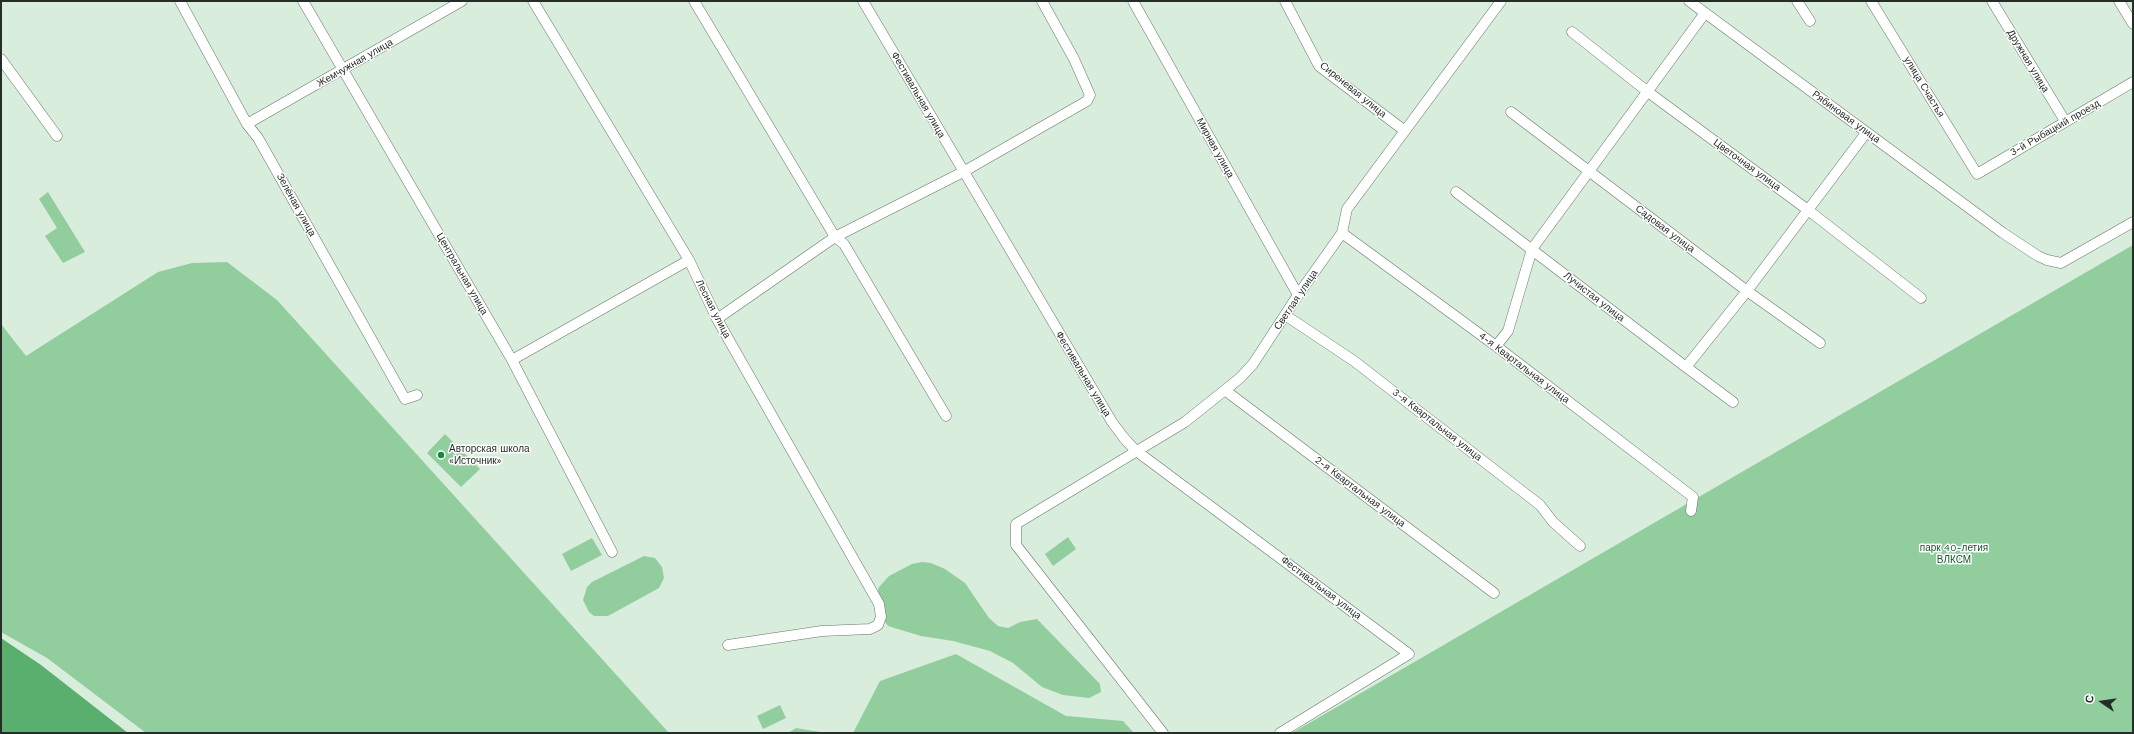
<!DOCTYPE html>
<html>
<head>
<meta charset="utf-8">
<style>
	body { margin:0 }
	#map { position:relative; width:2134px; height:734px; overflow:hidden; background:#d9eddc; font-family:"Work Sans",sans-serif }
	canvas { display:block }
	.frame { position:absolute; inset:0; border:2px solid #252d27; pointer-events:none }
	.north { position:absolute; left:2082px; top:682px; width:40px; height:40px; -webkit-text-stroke:3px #fff; paint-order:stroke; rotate:283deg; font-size:11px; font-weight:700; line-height:16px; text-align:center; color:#252d27 }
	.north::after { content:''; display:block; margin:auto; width:14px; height:18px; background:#252d27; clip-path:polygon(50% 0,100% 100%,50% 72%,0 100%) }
</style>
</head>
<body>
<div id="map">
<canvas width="2134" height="734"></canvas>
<div class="frame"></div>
<div class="north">С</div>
</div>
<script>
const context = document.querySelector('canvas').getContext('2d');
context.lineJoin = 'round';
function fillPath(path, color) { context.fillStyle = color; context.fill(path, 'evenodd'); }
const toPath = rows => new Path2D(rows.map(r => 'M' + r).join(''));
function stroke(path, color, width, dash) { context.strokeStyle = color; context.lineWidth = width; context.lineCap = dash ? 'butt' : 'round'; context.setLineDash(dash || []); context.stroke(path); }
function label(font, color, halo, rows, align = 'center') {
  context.font = font + ' "Work Sans",sans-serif'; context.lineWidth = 3; context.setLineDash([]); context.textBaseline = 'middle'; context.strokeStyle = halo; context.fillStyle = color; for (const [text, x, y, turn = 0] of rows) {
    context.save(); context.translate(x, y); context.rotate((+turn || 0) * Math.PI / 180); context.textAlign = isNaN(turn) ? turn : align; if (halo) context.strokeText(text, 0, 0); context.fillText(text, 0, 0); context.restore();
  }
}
fillPath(toPath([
	[48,192,85,252,63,263,45,236,57,228,39,199],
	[2133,245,2133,733,1292,733],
	[227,262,277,300,669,733,146,733,47,658,1,632,1,324,26,356,158,272,192,263],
	[445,434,480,469,461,487,427,453],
	[1068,537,1076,549,1053,566,1045,554],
	[592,538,602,555,571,571,562,554],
	[644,556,655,558,662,567,664,578,659,588,608,616,594,616,589,612,583,600,587,587,592,582],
	[922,562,931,563,945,569,965,583,989,618,998,626,1008,628,1020,622,1037,619,1100,684,1101,692,1089,698,1063,695,1042,687,1013,663,990,651,953,641,921,636,888,626,880,615,877,595,879,587,889,576,912,564],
	[956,654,1066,716,1123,721,1134,733,853,733,880,681],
	[780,705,786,718,763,729,757,716],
	[796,728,826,733,788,733]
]), '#92cd9e');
fillPath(toPath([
	[1,638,41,665,128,733,1,733]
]), '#59af6e');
const street = toPath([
	[180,1,247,124,258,138,405,399,417,395],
	[303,1,512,360,612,552],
	[533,1,689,260,717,319,879,604,881,617,878,625,870,629,822,631,728,645],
	[694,1,835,237,844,244,946,416],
	[863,1,1112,422,1124,438,1135,450,1409,654,1280,733],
	[1133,1,1298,295],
	[1285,1,1319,66,1405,131],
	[1689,1,2003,233,2038,256,2047,260,2061,263,2133,222],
	[1797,1,1810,21],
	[1871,1,1977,174,2133,82],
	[1992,1,2065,121],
	[2119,1,2133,24],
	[1572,32,1648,92,1808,210,1921,298],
	[1,59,57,136],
	[1511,112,1747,291,1820,343],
	[247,124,462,1],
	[1456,192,1686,367,1733,402],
	[1342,233,1496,346,1693,497,1691,511],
	[1285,315,1354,361,1540,505,1553,522,1580,546],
	[717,319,835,237,963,172,1087,101,1090,95,1074,59,1042,1],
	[1496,346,1508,331,1532,249,1705,13],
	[512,360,689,260],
	[1686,367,1747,291,1866,133],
	[1226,391,1494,593],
	[1163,733,1016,545,1016,524,1185,422,1240,378,1253,364,1298,295,1342,233,1347,209,1501,1]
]);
stroke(street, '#647667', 11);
stroke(street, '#fff', 10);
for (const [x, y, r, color] of [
	[441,455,4,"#168840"]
]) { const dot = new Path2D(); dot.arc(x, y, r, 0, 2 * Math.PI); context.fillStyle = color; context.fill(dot); stroke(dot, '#fff', 1.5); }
label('10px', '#252d27', '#fff', [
	["Дружная улица",2028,61,59],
	["Жемчужная улица",355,63,-30],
	["улица Счастья",1924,87,59],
	["Сиреневая улица",1353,90,39],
	["Фестивальная улица",918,95,60],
	["Рябиновая улица",1846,117,36],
	["3-й Рыбацкий проезд",2055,128,-30],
	["Мирная улица",1215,148,61],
	["Цветочная улица",1747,165,36],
	["Зелёная улица",296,205,61],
	["Садовая улица",1665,229,37],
	["Центральная улица",462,274,60],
	["Лучистая улица",1594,297,38],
	["Светлая улица",1296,300,-56],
	["Лесная улица",713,309,63],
	["4-я Квартальная улица",1524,368,37],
	["Фестивальная улица",1083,374,59],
	["3-я Квартальная улица",1437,425,38],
	["2-я Квартальная улица",1360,492,37],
	["Фестивальная улица",1321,588,37]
]);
label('10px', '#252d27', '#fff', [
	["Авторская школа",449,449],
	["«Источник»",449,461]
], 'left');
label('10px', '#17552a', '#fff', [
	["парк 40-летия",1954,548],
	["ВЛКСМ",1954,560]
]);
</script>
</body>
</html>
